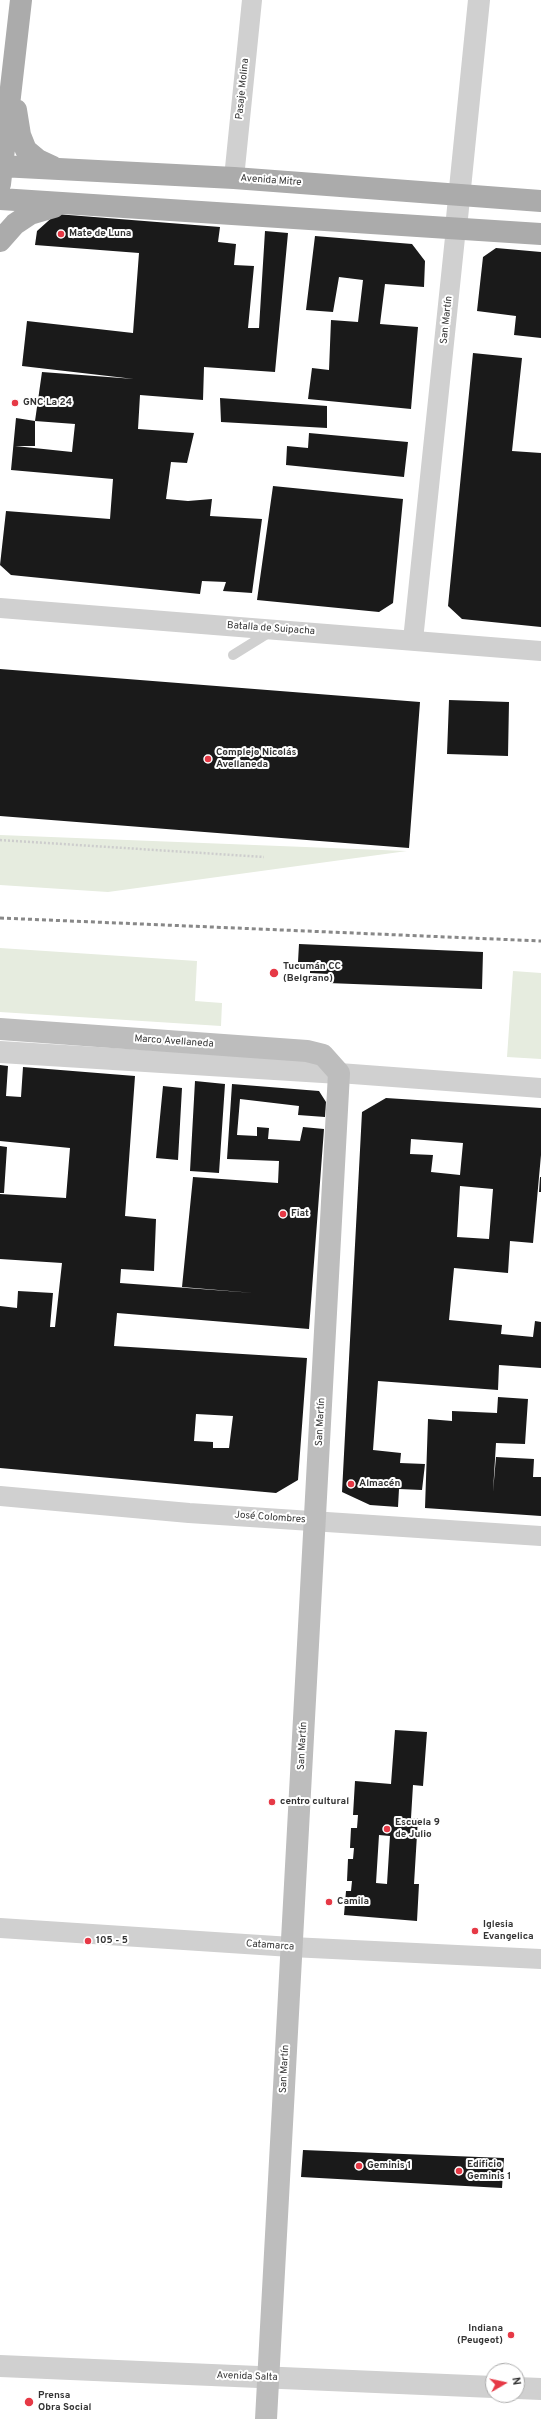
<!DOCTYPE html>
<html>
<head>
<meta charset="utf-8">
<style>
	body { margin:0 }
	#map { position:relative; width:541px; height:2419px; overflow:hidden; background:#fff; font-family:Overpass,sans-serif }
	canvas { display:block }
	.north { position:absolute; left:485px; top:2363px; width:40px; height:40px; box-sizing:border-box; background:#fff; border:1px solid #adadad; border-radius:50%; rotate:81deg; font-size:11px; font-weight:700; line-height:16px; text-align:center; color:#333 }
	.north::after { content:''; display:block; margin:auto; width:14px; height:18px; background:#e63946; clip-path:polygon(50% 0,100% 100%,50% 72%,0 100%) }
</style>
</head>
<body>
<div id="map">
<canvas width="541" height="2419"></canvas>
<div class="north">N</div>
</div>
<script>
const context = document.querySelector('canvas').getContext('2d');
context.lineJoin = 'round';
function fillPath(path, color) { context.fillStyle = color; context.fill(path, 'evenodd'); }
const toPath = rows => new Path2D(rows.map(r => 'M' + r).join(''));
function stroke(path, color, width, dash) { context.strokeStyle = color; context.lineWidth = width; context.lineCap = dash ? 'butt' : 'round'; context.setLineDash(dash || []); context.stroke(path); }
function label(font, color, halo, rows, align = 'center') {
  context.font = font + ' Overpass,sans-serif'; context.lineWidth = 4; context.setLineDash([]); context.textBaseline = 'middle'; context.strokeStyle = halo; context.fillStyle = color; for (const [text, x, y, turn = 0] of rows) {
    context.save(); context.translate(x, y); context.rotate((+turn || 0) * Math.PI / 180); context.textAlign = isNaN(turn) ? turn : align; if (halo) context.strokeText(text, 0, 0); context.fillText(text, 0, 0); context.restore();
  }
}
fillPath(toPath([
	[0,835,407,851,108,892,0,885],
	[0,948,197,961,195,1001,222,1003,221,1026,0,1012],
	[513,971,541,973,541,1059,507,1057]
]), '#e6ecdf');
fillPath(toPath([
	[56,214,220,227,218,242,236,244,234,265,254,266,248,328,259,328,265,231,288,233,275,372,204,367,203,400,140,395,138,429,194,433,187,463,171,462,166,499,188,501,212,499,210,516,262,519,252,593,223,591,226,582,202,581,200,594,11,575,0,565,6,511,110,519,113,479,11,470,16,418,35,421,42,372,134,379,22,366,27,321,133,333,139,253,35,245,37,231],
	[35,421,75,424,72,452,15,446,35,446],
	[315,236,412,244,425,261,424,287,385,284,380,324,418,327,411,409,308,399,312,368,329,370,331,320,358,322,363,280,339,277,333,312,306,310],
	[496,248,541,252,541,338,514,335,516,316,477,311,483,257],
	[473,353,522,358,512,451,541,453,541,627,462,619,448,606],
	[220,398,327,406,327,428,221,422],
	[309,433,408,442,404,477,286,465,287,446,308,448],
	[273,486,403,499,393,603,379,612,257,600],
	[0,669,420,702,409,848,0,816],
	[449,700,509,702,508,756,447,754],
	[299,944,483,952,482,989,328,983,329,974,310,973,310,963,298,962],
	[0,1065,8,1066,6,1096,21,1097,23,1067,135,1076,125,1216,156,1219,154,1271,121,1269,120,1283,254,1293,182,1287,193,1177,278,1183,279,1161,227,1159,232,1084,319,1091,326,1102,325,1117,298,1115,299,1106,240,1099,237,1135,257,1136,257,1127,269,1128,268,1139,300,1141,303,1127,324,1129,309,1329,117,1313,114,1346,307,1358,298,1480,276,1493,0,1468,0,1306,17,1308,18,1291,53,1293,50,1327,55,1327,62,1263,0,1259,0,1194,66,1198,70,1148,0,1141],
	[196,1414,233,1416,229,1448,213,1448,213,1442,194,1441],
	[195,1081,225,1084,219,1173,190,1171],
	[163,1086,182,1088,178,1160,156,1158],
	[386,1098,541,1108,541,1155,533,1243,510,1241,508,1273,454,1268,449,1320,502,1325,501,1334,533,1337,535,1321,541,1322,541,1368,499,1365,498,1390,378,1381,373,1450,401,1453,400,1463,425,1464,422,1490,399,1489,398,1507,370,1505,342,1492,362,1112],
	[411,1139,463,1143,460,1175,431,1172,433,1155,410,1154],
	[460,1186,493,1189,489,1239,457,1237],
	[0,1146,7,1147,4,1193,0,1193],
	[540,1177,541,1177,541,1192,539,1192],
	[498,1397,528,1399,525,1444,496,1443,493,1492,496,1457,534,1459,533,1477,541,1477,541,1516,425,1508,428,1419,452,1421,452,1411,497,1413],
	[395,1730,427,1732,423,1786,413,1785,411,1818,418,1818,414,1884,419,1884,417,1921,344,1915,346,1891,351,1891,352,1881,347,1881,348,1859,353,1859,354,1848,350,1848,351,1828,357,1828,358,1815,353,1815,355,1781,391,1784],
	[379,1835,390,1836,387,1884,376,1883],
	[303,2150,504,2158,502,2188,301,2177]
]), '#1a1a1a');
stroke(toPath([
	[0,840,264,857]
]), '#cdcdcd', 2.5, [2, 2]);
stroke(toPath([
	[233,655,270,632]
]), '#d0d0d0', 10);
stroke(toPath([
	[234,178,252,0],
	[0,608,541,651],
	[413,640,456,228],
	[339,1073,541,1088],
	[0,1496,189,1513,541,1536],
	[0,1928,291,1947,541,1959]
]), '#d0d0d0', 20);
stroke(toPath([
	[456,228,479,0],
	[0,1052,339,1073],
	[0,2366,493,2387],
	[517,2388,541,2389]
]), '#d0d0d0', 22);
stroke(toPath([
	[0,1029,307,1051,323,1055,339,1073,266,2419]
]), '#bdbdbd', 22);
stroke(toPath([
	[16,110,20,135,26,150,38,160,53,167],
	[0,166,234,178,541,201],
	[0,184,21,0],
	[0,199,541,234],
	[0,241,15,224,30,214,54,207]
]), '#ababab', 22);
stroke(toPath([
	[0,918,541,941]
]), '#888', 3, [4, 3]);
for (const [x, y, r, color] of [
	[61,234,4,"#e63946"],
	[15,403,4,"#e63946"],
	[208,759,4,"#e63946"],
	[274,973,5,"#e63946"],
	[283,1214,4,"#e63946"],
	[351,1484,4,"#e63946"],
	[272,1802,4,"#e63946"],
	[387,1829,4,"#e63946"],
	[329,1902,4,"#e63946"],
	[475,1931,4,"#e63946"],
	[88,1941,4,"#e63946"],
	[359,2166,4,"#e63946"],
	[459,2171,4,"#e63946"],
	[511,2335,4,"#e63946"],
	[29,2402,5,"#e63946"]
]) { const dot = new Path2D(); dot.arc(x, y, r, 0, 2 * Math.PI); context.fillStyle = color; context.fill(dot); stroke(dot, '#fff', 1.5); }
label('10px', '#333', '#fff', [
	["Pasaje Molina",243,89,-84],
	["Avenida Mitre",271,181,4],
	["San Martín",447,320,-84],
	["Batalla de Suipacha",271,629,4],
	["Marco Avellaneda",174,1042,4],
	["San Martín",321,1422,-87],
	["José Colombres",270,1518,4],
	["San Martín",303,1746,-87],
	["Catamarca",270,1946,4],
	["San Martín",285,2069,-87],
	["Avenida Salta",247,2377,2]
]);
label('bold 10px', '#333', '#fff', [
	["Mate de Luna",69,234],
	["GNC La 24",23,403],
	["Complejo Nicolás",216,753],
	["Avellaneda",216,765],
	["Tucumán CC",283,967],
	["(Belgrano)",283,979],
	["Fiat",291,1214],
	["Almacén",359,1484],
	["centro cultural",280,1802],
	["Escuela 9",395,1823],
	["de Julio",395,1835],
	["Camila",337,1902],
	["Iglesia",483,1925],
	["Evangelica",483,1937],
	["105 - 5",96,1941],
	["Edificio",467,2165],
	["Geminis 1",467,2177],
	["Geminis 1",367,2166],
	["Indiana",503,2329,"right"],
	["(Peugeot)",503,2341,"right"],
	["Prensa",38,2396],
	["Obra Social",38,2408]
], 'left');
</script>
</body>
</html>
